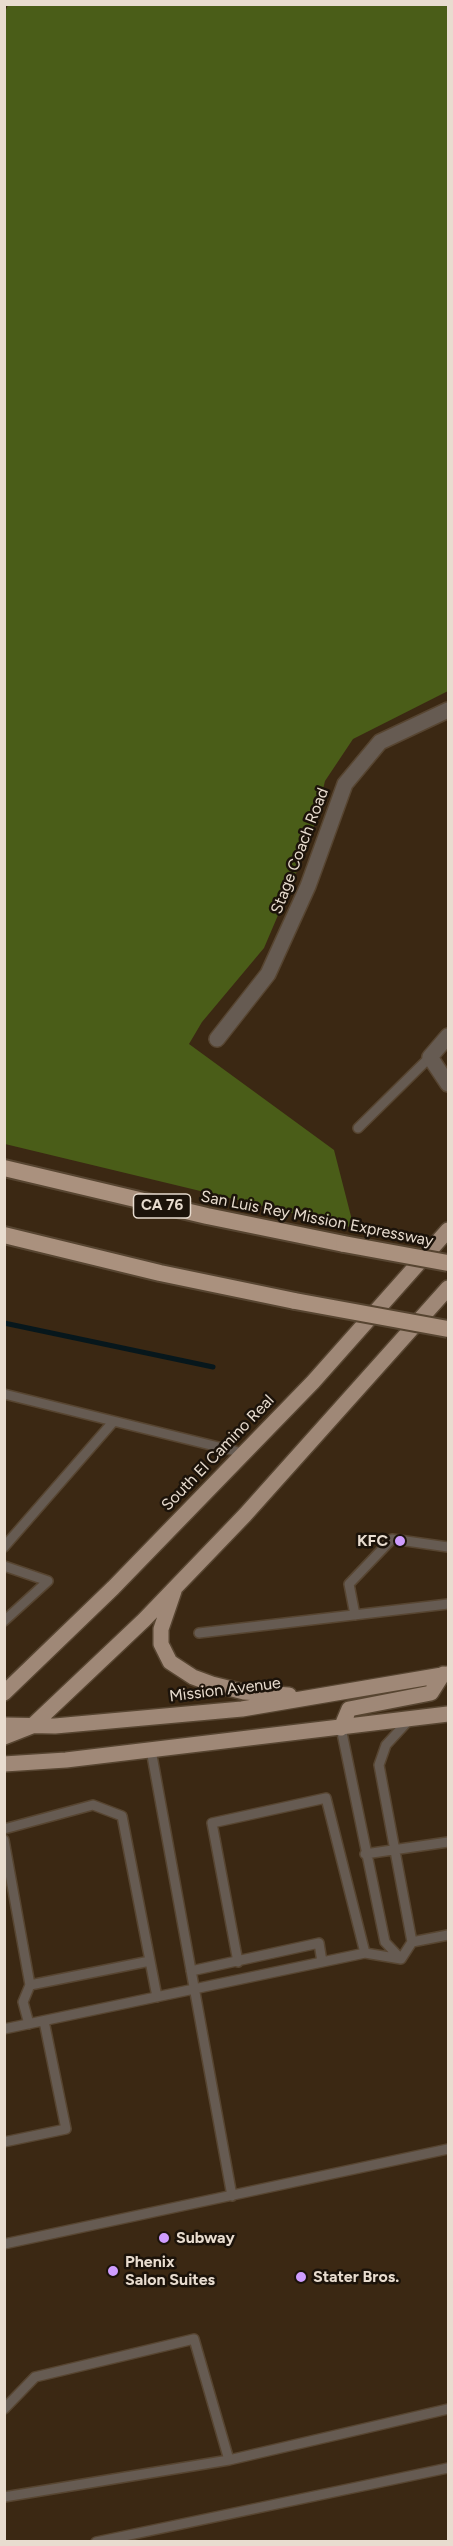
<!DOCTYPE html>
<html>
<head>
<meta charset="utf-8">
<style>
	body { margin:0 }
	#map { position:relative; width:453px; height:2546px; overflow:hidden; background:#3b2813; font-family:Figtree,sans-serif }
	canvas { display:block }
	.frame { position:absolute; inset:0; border:6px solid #e8dccf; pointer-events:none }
</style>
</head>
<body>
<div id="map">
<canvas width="453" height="2546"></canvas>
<div class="frame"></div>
</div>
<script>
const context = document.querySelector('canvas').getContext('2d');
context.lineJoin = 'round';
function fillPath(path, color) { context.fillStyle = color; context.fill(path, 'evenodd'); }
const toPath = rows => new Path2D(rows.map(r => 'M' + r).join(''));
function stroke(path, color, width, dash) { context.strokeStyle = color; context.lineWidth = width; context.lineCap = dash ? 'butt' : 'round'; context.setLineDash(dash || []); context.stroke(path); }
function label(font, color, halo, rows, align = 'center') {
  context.font = font + ' Figtree,sans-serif'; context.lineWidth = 5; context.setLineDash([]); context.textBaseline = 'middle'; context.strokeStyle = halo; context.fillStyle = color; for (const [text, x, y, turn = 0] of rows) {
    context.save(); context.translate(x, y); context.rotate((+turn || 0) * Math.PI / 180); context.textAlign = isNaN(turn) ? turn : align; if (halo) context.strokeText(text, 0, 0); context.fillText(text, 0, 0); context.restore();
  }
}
fillPath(toPath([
	[8,5,448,5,448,691,353,739,325,781,311,838,264,948,202,1022,189,1044,334,1150,354,1228,5,1144,4,14]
]), '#4a5d18');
stroke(toPath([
	[4,1323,213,1367]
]), '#07171c', 5);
const service = toPath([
	[358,1128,430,1057],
	[4,1394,243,1453],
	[4,1547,113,1422],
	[4,1566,48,1581,4,1621],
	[355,1615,349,1584,392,1539,448,1547],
	[199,1633,448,1604],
	[409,1720,386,1745,379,1765,412,1942],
	[341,1728,385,1942,401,1959],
	[151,1750,232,2196],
	[4,1829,93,1805,122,1816,157,1997],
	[4,1840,30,1985,23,2002,29,2024],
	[365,1854,448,1842],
	[238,1962,212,1823,326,1798,365,1953],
	[191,1971,319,1943,322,1962],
	[30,1985,150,1961],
	[4,2029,365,1953,401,1959,412,1942,448,1935],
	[4,2142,66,2129,44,2021],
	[4,2244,448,2149],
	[4,2409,35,2377,194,2339,229,2460],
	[4,2497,229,2460,448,2409],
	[96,2542,448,2468]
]);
const minor = toPath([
	[448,1036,430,1057,448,1084],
	[217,1039,268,974,308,886,345,784,380,742,448,710]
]);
const primary = toPath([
	[174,1591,161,1629,161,1644,170,1662,193,1677,212,1684,244,1692,289,1695],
	[4,1693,113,1588,313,1382,448,1230],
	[4,1725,55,1726,242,1709,448,1674],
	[341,1728,349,1709,431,1693,443,1674],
	[4,1737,32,1726,144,1620,245,1515,448,1288],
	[4,1764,66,1760,448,1714]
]);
const trunk = toPath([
	[4,1168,207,1216,344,1244],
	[4,1235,160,1273,295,1301]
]);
stroke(service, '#574531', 12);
stroke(minor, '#574531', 18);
stroke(primary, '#574531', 18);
stroke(trunk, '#574531', 20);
stroke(service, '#665b52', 9);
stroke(minor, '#665b52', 15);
stroke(primary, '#9f8877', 15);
stroke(trunk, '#aa917e', 16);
const trunkBridge = toPath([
	[344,1244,448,1263],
	[295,1301,448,1329]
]);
stroke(trunkBridge, '#574531', 20, []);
stroke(trunkBridge, '#aa917e', 16);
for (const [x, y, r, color] of [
	[400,1541,6,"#cf9dff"],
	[164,2238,6,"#cf9dff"],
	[113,2271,6,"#cf9dff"],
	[301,2277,6,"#cf9dff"]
]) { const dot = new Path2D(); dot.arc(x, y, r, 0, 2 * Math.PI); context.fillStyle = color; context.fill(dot); stroke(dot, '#1c130a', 2); }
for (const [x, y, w] of [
	[162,1206,57]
]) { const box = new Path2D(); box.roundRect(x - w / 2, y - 12, w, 24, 4.5); context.fillStyle = '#1c130a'; context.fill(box); stroke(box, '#e8dccf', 1.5); }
label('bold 15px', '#e8dccf', null, [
	["CA 76",162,1206]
]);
label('16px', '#e8dccf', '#1c130a', [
	["Stage Coach Road",300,851,-69],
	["San Luis Rey Mission Expressway",317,1219,11],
	["South El Camino Real",218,1453,-46],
	["Mission Avenue",225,1690,-7]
]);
label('bold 16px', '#e8dccf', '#1c130a', [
	["KFC",388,1541,"right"],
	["Subway",176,2238],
	["Phenix",125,2262],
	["Salon Suites",125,2280],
	["Stater Bros.",313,2277]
], 'left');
</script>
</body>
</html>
